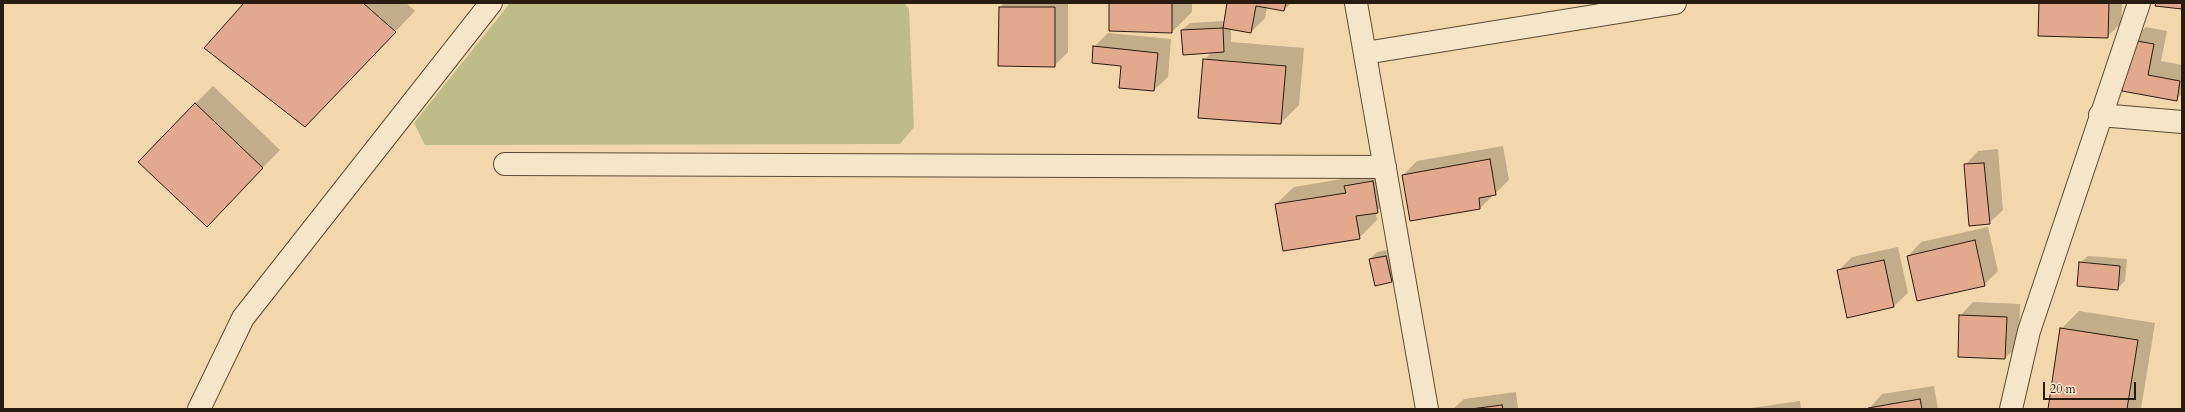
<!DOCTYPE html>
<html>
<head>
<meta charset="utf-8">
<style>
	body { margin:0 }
	#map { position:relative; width:2185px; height:412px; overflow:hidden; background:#f3d7ac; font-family:Cardo,serif }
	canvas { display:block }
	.frame { position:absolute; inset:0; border:4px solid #291b10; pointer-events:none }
	.scale { position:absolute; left:2043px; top:382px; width:93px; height:18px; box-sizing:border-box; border:2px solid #291b10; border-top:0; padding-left:5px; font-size:12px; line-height:14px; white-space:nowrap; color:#291b10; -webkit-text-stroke:3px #f7e5c9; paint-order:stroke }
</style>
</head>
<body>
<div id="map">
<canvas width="2185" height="412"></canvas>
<div class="frame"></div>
<div class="scale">20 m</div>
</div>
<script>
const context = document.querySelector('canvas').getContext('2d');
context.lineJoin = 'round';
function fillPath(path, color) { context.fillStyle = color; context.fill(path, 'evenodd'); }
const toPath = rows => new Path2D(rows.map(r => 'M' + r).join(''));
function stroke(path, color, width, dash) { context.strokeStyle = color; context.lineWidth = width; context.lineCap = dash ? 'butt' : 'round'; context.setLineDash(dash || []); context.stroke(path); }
fillPath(toPath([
	[510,3,904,3,909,9,914,127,900,144,425,145,414,123]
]), '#bfbd87');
fillPath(toPath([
	[245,3,406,3,415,11,305,126],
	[1004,3,1068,3,1068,52,1054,66,1000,7],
	[1110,3,1192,3,1192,12,1172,32,1110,30],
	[1228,3,1291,3,1284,10,1267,7,1265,18,1251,32,1231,28,1231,42,1304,48,1299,105,1281,123,1204,60,1212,52,1182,30,1190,23,1225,21],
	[2040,3,2122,3,2121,23,2107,37],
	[2146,27,2167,31,2161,61,2182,65,2182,94,2176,100,2123,90,2132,40],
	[1108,33,1171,39,1168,77,1154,90,1094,47],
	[213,86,280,150,224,208,195,104],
	[1503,146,1509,180,1480,208,1403,175,1417,161],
	[1998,149,2003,210,1989,223,1965,165,1978,151],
	[1390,164,1395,194,1376,212,1377,220,1359,238,1276,204,1294,187,1354,177],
	[1988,227,1998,271,1984,285,1908,256,1921,242],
	[1898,247,1908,293,1894,306,1838,271,1852,257],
	[1393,249,1399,274,1391,282,1370,259,1377,252],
	[2088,256,2127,259,2125,281,2117,289,2080,263],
	[1973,302,2020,304,2019,345,2005,358,1960,316],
	[2079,311,2155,323,2141,409,2049,409,2061,329],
	[1934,386,1938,409,1869,409,1882,394],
	[1516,392,1518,409,1453,409,1464,399],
	[1800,401,1801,409,1744,409]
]), '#0003');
const building = toPath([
	[244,3,363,3,396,32,305,127,204,48,244,3],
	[1109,3,1172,3,1172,33,1109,31,1109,3],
	[1227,3,1286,3,1284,11,1256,6,1251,33,1223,28,1227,3],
	[2039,3,2109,3,2108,38,2038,36,2039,3],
	[2156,3,2182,3,2182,9,2155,6,2156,3],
	[999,7,1055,7,1055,67,998,66,999,7],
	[1223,28,1224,52,1183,55,1181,30,1223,28],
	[2131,40,2154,44,2148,75,2180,81,2177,101,2122,91,2131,40],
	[1093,46,1158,53,1154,91,1119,88,1121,66,1092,63,1093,46],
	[1203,59,1286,66,1281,124,1198,118,1203,59],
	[195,103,263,168,207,227,138,162,195,103],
	[1490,159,1496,195,1479,198,1480,209,1410,221,1402,175,1490,159],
	[1984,163,1990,224,1969,226,1964,164,1984,163],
	[1373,181,1378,213,1356,216,1360,239,1283,251,1275,204,1346,193,1344,186,1373,181],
	[1975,240,1985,286,1917,301,1907,256,1975,240],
	[1386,256,1392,282,1375,286,1369,259,1386,256],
	[1884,260,1894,307,1847,318,1837,270,1884,260],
	[2079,262,2120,266,2118,290,2077,286,2079,262],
	[1959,315,2007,317,2005,359,1958,357,1959,315],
	[2060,328,2138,340,2127,409,2048,409,2060,328],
	[1920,399,1922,409,1868,409,1868,408,1920,399],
	[1502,405,1503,409,1471,409,1502,405]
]);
fillPath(building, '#e3a98e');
stroke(building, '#291b10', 1);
const minor = toPath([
	[1356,3,1427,409],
	[1365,53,1675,3],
	[2100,115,2182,122],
	[505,164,1385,167],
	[199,409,243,318,491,3],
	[2011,409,2029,331,2139,3]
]);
stroke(minor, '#5c4a37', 24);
stroke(minor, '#f7e5c9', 22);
</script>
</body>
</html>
